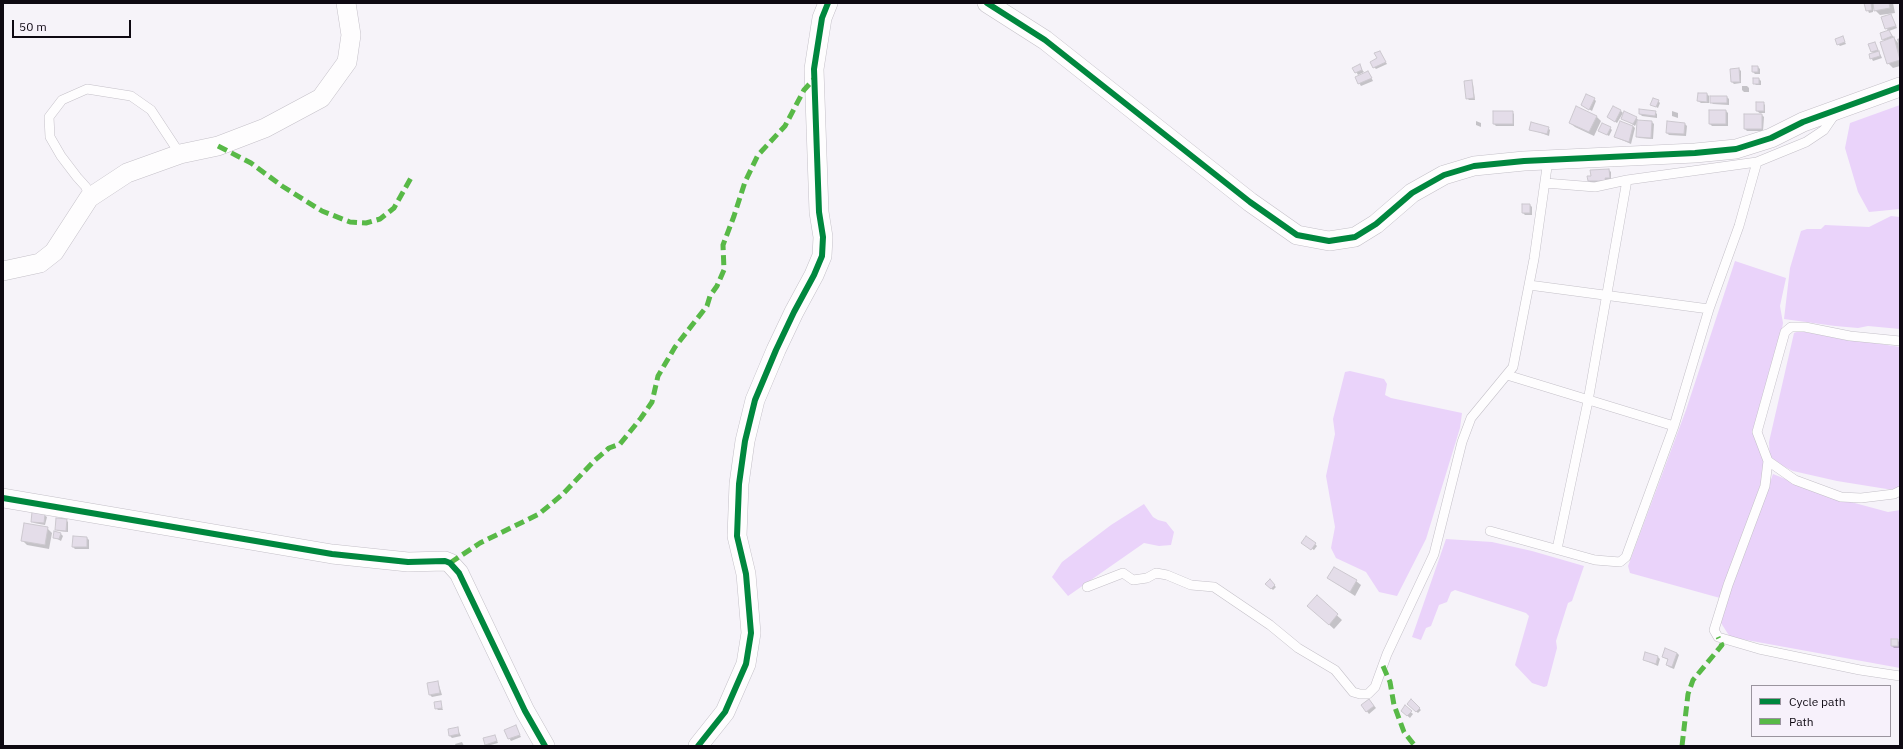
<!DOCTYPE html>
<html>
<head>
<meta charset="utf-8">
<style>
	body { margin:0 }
	#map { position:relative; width:1903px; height:749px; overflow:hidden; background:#f6f3f9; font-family:"IBM Plex Sans",sans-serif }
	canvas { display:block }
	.frame { position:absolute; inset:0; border:4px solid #0e0912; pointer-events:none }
	.legend { position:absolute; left:1751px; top:685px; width:140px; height:52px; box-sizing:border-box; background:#f7f1fb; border:1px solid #9a949e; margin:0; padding:5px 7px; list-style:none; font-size:12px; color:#0e0912 }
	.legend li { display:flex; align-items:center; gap:8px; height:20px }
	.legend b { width:20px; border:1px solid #9a949e }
	.scale { position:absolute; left:12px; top:20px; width:119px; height:18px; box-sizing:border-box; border:2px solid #0e0912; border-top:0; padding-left:5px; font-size:12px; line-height:14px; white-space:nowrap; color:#0e0912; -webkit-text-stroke:3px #f7f1fb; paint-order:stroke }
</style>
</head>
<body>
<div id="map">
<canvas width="1903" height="749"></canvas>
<div class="frame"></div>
<ul class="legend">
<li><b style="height:5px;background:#00873e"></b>Cycle path</li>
<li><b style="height:5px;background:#58b947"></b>Path</li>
</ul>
<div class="scale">50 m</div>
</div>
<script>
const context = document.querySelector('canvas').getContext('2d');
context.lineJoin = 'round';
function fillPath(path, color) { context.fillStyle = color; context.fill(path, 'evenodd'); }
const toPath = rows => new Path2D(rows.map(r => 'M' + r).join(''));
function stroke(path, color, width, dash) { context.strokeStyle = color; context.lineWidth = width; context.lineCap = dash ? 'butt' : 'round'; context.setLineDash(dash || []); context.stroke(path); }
fillPath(toPath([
	[1900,105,1900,209,1869,212,1858,192,1845,148,1850,123],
	[1891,216,1900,217,1900,329,1868,326,1858,328,1835,326,1784,319,1790,268,1801,231,1807,229,1821,229,1825,225,1869,227],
	[1735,261,1786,278,1780,306,1783,323,1779,346,1754,432,1763,449,1764,474,1722,596,1720,598,1630,573,1628,566,1686,410],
	[1799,331,1900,347,1900,489,1893,490,1837,481,1793,471,1770,460,1769,442,1794,333],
	[1350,371,1384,379,1387,384,1385,395,1391,398,1462,413,1460,428,1426,539,1397,596,1379,592,1366,572,1336,558,1331,548,1335,527,1326,476,1335,434,1333,419,1345,372],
	[1773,474,1825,495,1888,512,1900,510,1900,668,1730,637,1721,623,1724,606],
	[1144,504,1153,517,1158,520,1166,522,1174,532,1171,545,1159,546,1144,543,1068,596,1052,577,1062,562,1111,525],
	[1446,539,1492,542,1532,551,1584,566,1572,601,1568,603,1556,641,1557,648,1547,686,1544,687,1532,683,1515,665,1529,616,1526,613,1455,590,1451,592,1447,602,1439,605,1431,626,1426,628,1421,640,1412,637]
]), '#ead3fa');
fillPath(toPath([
	[1865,3,1893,3,1895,13,1880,15,1873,8,1873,12,1869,13],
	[1891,15,1897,28,1889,31,1898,43,1897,39,1900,38,1900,66,1893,68,1888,63,1885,41,1883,39,1888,31,1882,18],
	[1843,38,1846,44,1840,46,1838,44],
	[1875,43,1882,58,1873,61,1870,55,1874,54,1872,52],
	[1380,52,1387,64,1376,69,1374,67],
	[1359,66,1364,72,1358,75,1354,68],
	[1758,67,1760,69,1760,74,1755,74,1753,72],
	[1739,69,1741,71,1741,83,1734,84,1732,82],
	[1370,75,1373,81,1361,86,1356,78],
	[1759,79,1761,81,1761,85,1756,85,1754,83],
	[1471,81,1473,84,1475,100,1469,100,1467,98],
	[1742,86,1747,86,1749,88,1749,92,1744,92,1742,90],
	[1707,94,1709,96,1709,103,1701,103,1698,101],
	[1727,97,1729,99,1729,105,1713,104,1711,102],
	[1594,99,1596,101,1592,111,1582,105],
	[1658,101,1660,103,1658,108,1652,105],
	[1763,103,1765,105,1765,113,1760,113,1764,117,1763,131,1747,131,1745,129,1762,115,1757,111],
	[1621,111,1623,113,1617,123,1608,117],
	[1672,111,1678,113,1678,118,1672,116],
	[1710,111,1726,111,1728,113,1728,126,1712,126,1710,124],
	[1512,112,1514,114,1514,126,1496,126,1494,124],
	[1655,112,1657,114,1657,118,1642,116,1640,114],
	[1596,116,1601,121,1594,136,1575,127,1570,123],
	[1636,117,1638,120,1635,126,1622,118],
	[1476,121,1481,123,1481,127,1476,125],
	[1652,122,1654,124,1653,139,1639,138,1637,136],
	[1685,124,1687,126,1686,136,1669,135,1667,133],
	[1633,126,1635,128,1631,144,1615,137],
	[1548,128,1550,130,1549,136,1530,129],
	[1610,128,1612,130,1609,136,1601,132],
	[1609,170,1611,172,1611,179,1607,180,1607,182,1591,183,1589,181,1592,176],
	[1530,205,1532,207,1532,215,1525,215,1523,213],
	[44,515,47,517,45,525,34,523,32,521],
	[66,520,68,522,68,532,58,531,56,529],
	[47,528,52,533,49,549,27,545,23,541],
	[61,534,63,536,61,541,54,537],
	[87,538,89,540,89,549,75,549,73,547],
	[1303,543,1315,544,1317,546,1314,550],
	[1328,578,1356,581,1361,585,1355,596],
	[1270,581,1276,587,1273,590,1267,584],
	[1317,597,1342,620,1334,629,1313,610],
	[1897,640,1899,642,1899,648,1894,648,1892,646],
	[1677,653,1679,655,1674,669,1669,667,1667,665,1668,660,1663,657],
	[1658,657,1660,659,1658,666,1644,660],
	[438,682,442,695,432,697,430,695],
	[1411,701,1421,710,1418,713,1408,704],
	[440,702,443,710,438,710,436,708],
	[1371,702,1376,708,1369,714,1362,705],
	[1405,707,1413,714,1410,718,1402,711],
	[516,727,521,737,511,741,509,738],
	[457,728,461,736,452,738,450,736],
	[495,736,498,743,487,746,486,745],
	[462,742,464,746,456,746,455,744]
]), '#0003');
const building = toPath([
	[1864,3,1871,3,1872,10,1866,11,1864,3],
	[1873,3,1889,3,1890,8,1874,11,1873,3],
	[1891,14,1896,26,1885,29,1881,17,1891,14],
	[1889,30,1892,36,1882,40,1880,33,1889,30],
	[1843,36,1845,42,1837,45,1835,39,1843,36],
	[1894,37,1900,60,1887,64,1880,42,1894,37],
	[1875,42,1878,50,1871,52,1868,44,1875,42],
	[1380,51,1386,62,1373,68,1370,62,1377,58,1374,53,1380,51],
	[1879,51,1880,56,1870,59,1869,54,1879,51],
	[1360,64,1362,70,1355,73,1352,68,1360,64],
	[1752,66,1758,66,1758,72,1752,72,1752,66],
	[1739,68,1740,82,1731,82,1730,69,1739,68],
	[1368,71,1372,78,1358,84,1355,77,1368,71],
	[1753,78,1759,78,1759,84,1753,84,1753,78],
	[1472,80,1474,98,1466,99,1464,81,1472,80],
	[1698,93,1707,93,1707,102,1697,101,1698,93],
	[1586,94,1595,98,1589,110,1581,105,1586,94],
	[1710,96,1727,96,1727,103,1710,103,1710,96],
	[1653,98,1659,100,1656,107,1650,105,1653,98],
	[1756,102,1764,102,1764,111,1756,111,1756,102],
	[1576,106,1597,116,1589,132,1569,123,1576,106],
	[1613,106,1621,110,1615,122,1607,117,1613,106],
	[1639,109,1656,111,1655,116,1639,114,1639,109],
	[1709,110,1726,110,1726,124,1709,124,1709,110],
	[1493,111,1513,111,1513,124,1493,124,1493,111],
	[1624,111,1637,117,1633,124,1621,119,1624,111],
	[1744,114,1762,114,1762,129,1744,129,1744,114],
	[1637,120,1652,121,1651,138,1636,137,1637,120],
	[1620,121,1633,126,1629,142,1614,137,1620,121],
	[1667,121,1685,123,1684,134,1666,133,1667,121],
	[1531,122,1549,127,1547,134,1529,130,1531,122],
	[1602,123,1611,127,1607,135,1598,131,1602,123],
	[1609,169,1610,178,1605,178,1606,181,1588,181,1587,176,1591,176,1590,170,1609,169],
	[1522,204,1530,204,1530,213,1522,213,1522,204],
	[32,512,45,514,44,523,31,522,32,512],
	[56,518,67,519,66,531,55,530,56,518],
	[24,523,48,527,45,545,21,541,24,523],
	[54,531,61,533,59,539,53,538,54,531],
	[73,536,87,537,87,547,72,547,73,536],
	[1306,536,1316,543,1311,550,1301,543,1306,536],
	[1334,567,1357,580,1350,592,1327,578,1334,567],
	[1270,579,1275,585,1271,589,1265,584,1270,579],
	[1317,595,1338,614,1329,625,1307,606,1317,595],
	[1891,639,1898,639,1898,646,1891,646,1891,639],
	[1665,648,1677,653,1672,667,1666,665,1668,659,1662,657,1665,648],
	[1645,652,1658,656,1656,664,1643,660,1645,652],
	[438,681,440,693,429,695,427,683,438,681],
	[1369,699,1374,706,1366,712,1361,705,1369,699],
	[1411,699,1420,708,1416,712,1407,704,1411,699],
	[441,701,442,708,435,709,434,702,441,701],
	[1405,705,1412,711,1407,716,1401,711,1405,705],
	[516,725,520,735,508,739,504,730,516,725],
	[458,727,459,734,449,736,448,729,458,727],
	[495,735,497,741,485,745,483,738,495,735]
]);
fillPath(building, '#e4dde9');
stroke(building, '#ccc8cf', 1);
const lane = toPath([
	[1545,183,1595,187,1627,180,1757,162,1806,142,1824,130,1835,114],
	[89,198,86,187,77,177,61,156,50,137,49,117,62,100,87,89,131,96,151,110,180,154],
	[1529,285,1709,309],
	[1900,341,1850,336,1805,327,1791,327,1785,332,1757,432,1768,461,1765,486,1728,585,1714,630,1718,637,1759,649,1860,670,1900,676],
	[1507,375,1674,426],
	[1768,461,1795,480,1841,497,1861,498,1894,494,1900,491],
	[1490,531,1595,560,1620,562,1626,557,1674,426,1709,309,1739,226,1757,162],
	[1557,549,1588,401,1627,180],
	[1087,587,1123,573,1133,580,1147,578,1156,573,1167,575,1191,585,1214,587,1270,625,1298,648,1335,670,1353,692,1360,694,1368,694,1375,687,1387,654,1434,554,1462,442,1471,418,1513,367,1534,259,1548,160]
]);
const street = toPath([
	[987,3,1045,40,1250,202,1297,235,1329,241,1355,237,1376,224,1412,193,1444,175,1474,166,1524,161,1695,153,1736,149,1771,138,1803,122,1900,87],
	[3,271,40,263,54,252,89,198,127,173,180,154,218,146,265,128,321,98,347,62,351,35,346,3],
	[3,498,332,554,408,562,445,561,450,563,459,573,525,711,545,746],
	[698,746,725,712,746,664,751,633,746,574,737,536,739,484,745,441,755,400,776,350,794,312,814,275,822,256,823,237,819,212,814,69,822,18,828,3]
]);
stroke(lane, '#c4c0c8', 10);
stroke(street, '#c4c0c8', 20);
stroke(lane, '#fefdfe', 9);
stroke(street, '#fefdfe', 19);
stroke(toPath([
	[218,146,251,163,282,186,322,211,350,222,366,223,380,219,394,208,412,176],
	[450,563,480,543,539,514,563,494,594,461,609,448,620,444,641,418,652,402,658,376,675,347,707,306,710,296,717,286,724,270,723,245,734,216,745,182,758,155,785,126,804,90,814,79],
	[1383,666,1390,682,1394,705,1404,732,1415,746],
	[1682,746,1688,694,1693,680,1722,645,1718,637]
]), '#58b947', 5, [10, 5]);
stroke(toPath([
	[987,3,1045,40,1250,202,1297,235,1329,241,1355,237,1376,224,1412,193,1444,175,1474,166,1524,161,1695,153,1736,149,1771,138,1803,122,1900,87],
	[3,498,332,554,408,562,445,561,450,563,459,573,525,711,545,746],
	[698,746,725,712,746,664,751,633,746,574,737,536,739,484,745,441,755,400,776,350,794,312,814,275,822,256,823,237,819,212,814,69,822,18,828,3]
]), '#00873e', 6);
</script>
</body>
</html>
